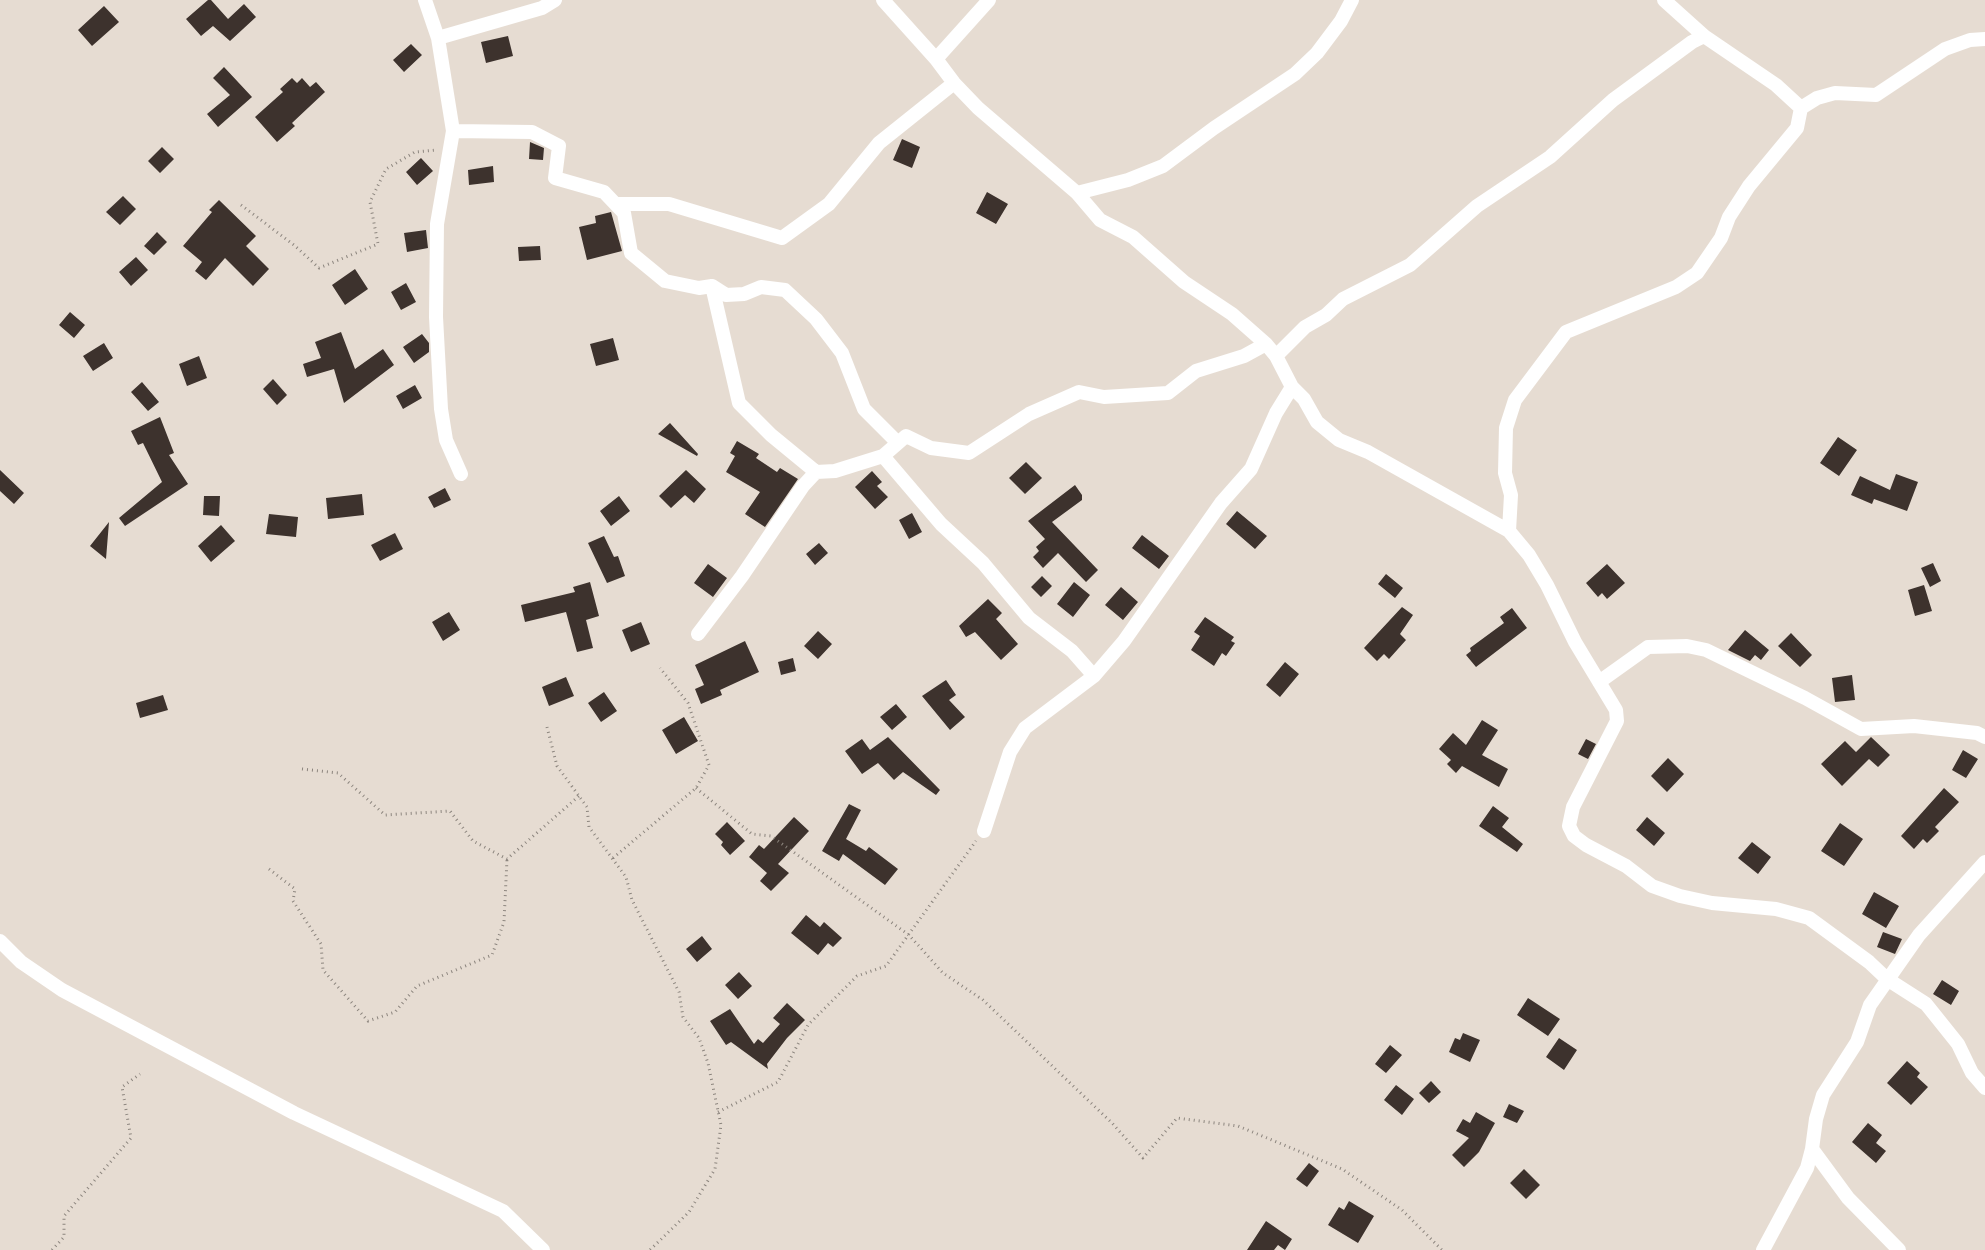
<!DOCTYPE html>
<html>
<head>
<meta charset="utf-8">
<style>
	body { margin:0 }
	canvas { display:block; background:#e6dcd2 }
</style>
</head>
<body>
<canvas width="1985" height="1250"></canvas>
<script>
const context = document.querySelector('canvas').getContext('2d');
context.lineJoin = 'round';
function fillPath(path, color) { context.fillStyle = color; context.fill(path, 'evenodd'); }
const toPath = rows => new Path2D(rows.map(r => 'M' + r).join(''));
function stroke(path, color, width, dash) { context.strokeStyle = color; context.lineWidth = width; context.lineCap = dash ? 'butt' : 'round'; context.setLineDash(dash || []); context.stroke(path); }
fillPath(toPath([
	[208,0,211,0,228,19,244,4,256,17,230,41,213,26,201,36,186,19],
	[104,6,119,22,92,46,78,30],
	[508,36,513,56,486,63,481,42],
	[411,44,422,55,404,72,393,60],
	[224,67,252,97,218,127,207,114,230,95,213,78],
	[292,78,297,83,302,78,310,87,316,82,325,92,292,123,295,126,277,142,255,117,283,92,280,89],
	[902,139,920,147,912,168,893,160],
	[530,142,544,148,543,160,529,159],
	[162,147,174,159,160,173,148,161],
	[421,158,433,171,417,185,406,172],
	[493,166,494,182,469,185,468,170],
	[987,192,1008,204,996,224,976,213],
	[123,196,136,209,120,225,106,212],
	[219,200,256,236,246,246,269,269,253,286,225,258,206,280,195,271,202,262,183,246,212,212,209,210],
	[611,212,622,251,587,260,579,227,596,223,595,216],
	[426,230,428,248,407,252,404,233],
	[157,232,167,242,154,255,144,246],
	[540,246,541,260,519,261,518,247],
	[136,257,148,270,131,286,119,272],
	[355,269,368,289,345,305,332,285],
	[406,283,416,302,401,310,391,292],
	[70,312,85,325,74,338,59,325],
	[341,332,355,369,383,349,394,365,344,403,334,369,307,377,303,364,321,358,315,342],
	[422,334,429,343,429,352,414,363,403,347],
	[613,338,619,360,596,366,590,344],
	[104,343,113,358,93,371,83,356],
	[199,356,207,378,187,386,179,364],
	[273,379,287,395,277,405,263,389],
	[142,382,159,402,148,411,131,392],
	[415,385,422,398,403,409,396,396],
	[160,417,174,453,169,455,188,484,125,526,119,518,162,482,143,443,138,445,131,431],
	[670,423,698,454,697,456,658,434],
	[1838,437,1857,450,1839,476,1820,463],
	[737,441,759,454,756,458,777,472,780,468,798,479,765,527,745,514,760,492,726,472,735,456,730,453],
	[1026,462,1042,478,1025,494,1009,478],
	[0,470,24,493,14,504,0,491],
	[686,470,706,489,694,503,685,495,671,508,659,496],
	[872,471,882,482,877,486,888,497,875,509,855,487],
	[1896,474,1918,482,1907,511,1874,499,1872,504,1851,495,1860,476,1890,490],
	[1075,485,1082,495,1082,500,1052,522,1098,570,1086,582,1058,553,1043,568,1033,557,1039,551,1036,547,1045,539,1028,521],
	[445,488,451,500,434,508,428,497],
	[362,494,364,515,328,519,326,498],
	[204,496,220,496,219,516,203,515],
	[619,496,630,511,611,526,600,511],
	[1237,511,1267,536,1255,549,1226,524],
	[912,513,922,532,909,539,899,520],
	[269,514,298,517,296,537,266,534],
	[109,522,106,559,90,546],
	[221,525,235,541,211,562,198,546],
	[395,533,403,549,380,561,371,545],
	[1142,535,1169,556,1159,569,1132,548],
	[604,536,614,557,618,556,625,576,607,583,588,543],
	[819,543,828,553,815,565,806,554],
	[1933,563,1941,581,1930,587,1921,568],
	[708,564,727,578,713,597,694,583],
	[1607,564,1625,583,1607,599,1602,593,1598,597,1586,583],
	[1386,574,1403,588,1395,598,1378,584],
	[1042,576,1052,586,1041,597,1031,587],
	[590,582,599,616,586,620,593,648,577,652,566,612,525,622,521,605,575,592,573,587],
	[1074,582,1090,595,1073,617,1057,604],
	[1924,585,1932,611,1915,616,1908,590],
	[1121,587,1138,602,1123,620,1105,605],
	[988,599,1002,613,996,619,1018,644,1001,660,975,632,966,637,959,626],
	[1402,607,1413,615,1400,634,1406,640,1389,659,1384,654,1377,661,1364,648],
	[1512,608,1527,628,1476,667,1466,655,1471,651,1470,648,1504,623,1500,617],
	[449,612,460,630,443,641,432,622],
	[1205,617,1234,637,1231,641,1235,643,1226,656,1222,653,1214,666,1191,650,1200,636,1194,632],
	[641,622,650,644,631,652,622,630],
	[1745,630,1769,650,1761,660,1755,655,1750,661,1728,650],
	[818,631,832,644,818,659,804,646],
	[1791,633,1812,655,1800,667,1778,646],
	[745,641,759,672,720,690,722,695,701,704,695,689,704,685,695,665],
	[793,658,796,671,781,675,778,662],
	[1285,662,1299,674,1280,697,1266,685],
	[1852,675,1855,700,1835,702,1832,678],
	[566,677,574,696,549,706,542,687],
	[946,680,956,695,949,700,965,717,950,730,922,696],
	[604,692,617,711,601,722,588,703],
	[163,695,168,710,140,718,136,703],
	[896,704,907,717,892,730,880,717],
	[684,717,698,741,676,754,662,730],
	[1482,720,1498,730,1482,755,1508,769,1499,787,1462,766,1456,773,1447,764,1451,760,1439,749,1453,733,1466,745],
	[888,737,940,790,936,795,903,772,894,780,878,763,862,774,845,751,862,739,870,750],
	[1871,737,1890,755,1878,767,1869,759,1842,786,1821,764,1845,741,1856,752],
	[1586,739,1596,744,1588,759,1578,754],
	[1963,750,1978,759,1966,778,1952,770],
	[1668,758,1684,774,1667,792,1651,776],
	[1944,788,1959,802,1935,827,1939,831,1927,843,1923,839,1914,849,1901,836],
	[849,804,861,810,846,839,866,851,869,847,898,869,885,885,843,854,839,861,822,851],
	[1493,806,1509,818,1502,827,1523,844,1517,852,1479,826],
	[794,817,809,831,778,864,789,873,771,891,760,881,767,873,749,857,759,845,764,849],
	[1647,817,1665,833,1654,846,1636,830],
	[727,822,745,841,730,855,721,845,723,842,715,834],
	[1840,823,1863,839,1844,866,1821,851],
	[1752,842,1771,857,1758,874,1738,858],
	[1874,892,1899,906,1886,928,1862,914],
	[806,915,820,927,824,922,842,938,833,947,828,943,818,955,791,933],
	[1883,932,1902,939,1895,954,1877,947],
	[702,936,712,949,697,962,686,949],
	[739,972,752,986,738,999,725,985],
	[1942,980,1959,991,1951,1005,1933,994],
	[1528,998,1560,1019,1548,1036,1517,1015],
	[787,1003,805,1020,787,1038,767,1064,768,1069,731,1042,726,1045,710,1021,730,1009,754,1044,758,1039,763,1043,780,1024,773,1018],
	[1463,1033,1480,1040,1470,1062,1449,1052,1455,1038,1460,1040],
	[1559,1038,1577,1050,1564,1070,1546,1057],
	[1390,1045,1402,1055,1386,1073,1375,1064],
	[1907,1061,1920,1073,1917,1077,1928,1087,1911,1105,1887,1083],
	[1431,1081,1441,1092,1429,1103,1419,1093],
	[1396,1085,1414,1099,1402,1115,1384,1100],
	[1509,1104,1524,1111,1517,1123,1503,1117],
	[1476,1112,1495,1123,1479,1152,1464,1167,1452,1155,1469,1138,1456,1131,1463,1119,1470,1123],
	[1868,1123,1882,1135,1876,1143,1886,1151,1876,1163,1852,1142],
	[1309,1163,1319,1171,1307,1187,1296,1179],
	[1524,1169,1540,1185,1526,1199,1510,1183],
	[1349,1201,1374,1216,1358,1243,1328,1225,1339,1207,1344,1210],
	[1266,1221,1292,1239,1285,1250,1278,1245,1274,1250,1247,1250]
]), '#3d322d');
stroke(toPath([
	[241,205,294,245,319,268,378,244,370,202,386,169,415,152,437,150],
	[547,727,557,766,587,807,589,827,626,877,632,900,679,992,683,1017,699,1038,708,1063,721,1125,715,1169,689,1212,650,1250],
	[302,769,338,773,385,815,450,811,473,841,507,859,579,796],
	[696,788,752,834,771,836,909,935,943,973,983,1000,1112,1123,1143,1158,1177,1118,1238,1126,1342,1169,1402,1210,1442,1250],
	[613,858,696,788,709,765,688,703,660,668],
	[269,869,295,889,293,901,321,944,323,970,368,1021,395,1012,417,986,492,955,504,922,507,859],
	[718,1112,778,1082,808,1025,857,976,886,966,976,841],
	[52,1250,64,1237,64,1216,131,1138,122,1087,140,1074]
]), '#8c857e', 3, [1, 4]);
stroke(toPath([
	[425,0,438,38,453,131,437,224,436,317,441,409,446,440,461,474],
	[883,0,936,59,954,83,978,108,1077,193,1100,220,1133,237,1184,282,1232,314,1266,344,1276,356,1292,387,1304,399,1317,422,1339,440,1368,452,1509,531,1529,555,1547,585,1575,642,1616,710,1617,721,1573,807,1569,826,1574,836,1586,845,1626,866,1652,886,1680,896,1712,903,1776,909,1809,918,1869,962,1887,979,1926,1004,1958,1044,1972,1073,1985,1088],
	[1664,0,1704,36,1776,85,1801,108],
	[438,38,542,8,555,0],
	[936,59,989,0],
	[453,131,532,132,559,146,555,178,604,192,624,213,631,253,665,281,699,288,712,286,726,295,744,294,761,287,785,290,816,319,842,353,864,409,897,442],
	[1077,193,1128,180,1163,166,1214,128,1295,74,1317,53,1341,21,1352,0],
	[616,204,669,204,782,238,829,204,879,143,954,83],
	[1276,356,1305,327,1326,315,1343,299,1410,265,1477,206,1550,157,1613,100,1692,42,1704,36],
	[816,472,835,471,883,456],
	[1509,531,1511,495,1505,473,1506,428,1515,400,1566,332,1676,287,1697,273,1721,238,1729,217,1749,186,1797,128,1801,108,1817,98,1835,93,1876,95,1945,49,1970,40,1985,39],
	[698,634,742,576,803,486,816,472,771,435,739,403,712,286],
	[1094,676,1072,651,1029,618,983,563,941,524,883,456,906,436,931,448,969,453,1029,414,1079,392,1104,397,1168,393,1196,371,1244,356,1266,344],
	[1599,682,1648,647,1687,646,1706,650,1805,698,1861,729,1914,726,1977,733,1985,737],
	[984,831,1010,752,1025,728,1094,676,1124,641,1221,503,1251,469,1276,413,1292,387],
	[0,941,21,962,62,990,294,1113,503,1211,543,1250],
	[1812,1149,1848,1198,1899,1250],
	[1763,1250,1807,1168,1812,1149,1816,1119,1823,1095,1857,1042,1870,1005,1919,935,1985,862]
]), '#fff', 14);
</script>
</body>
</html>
